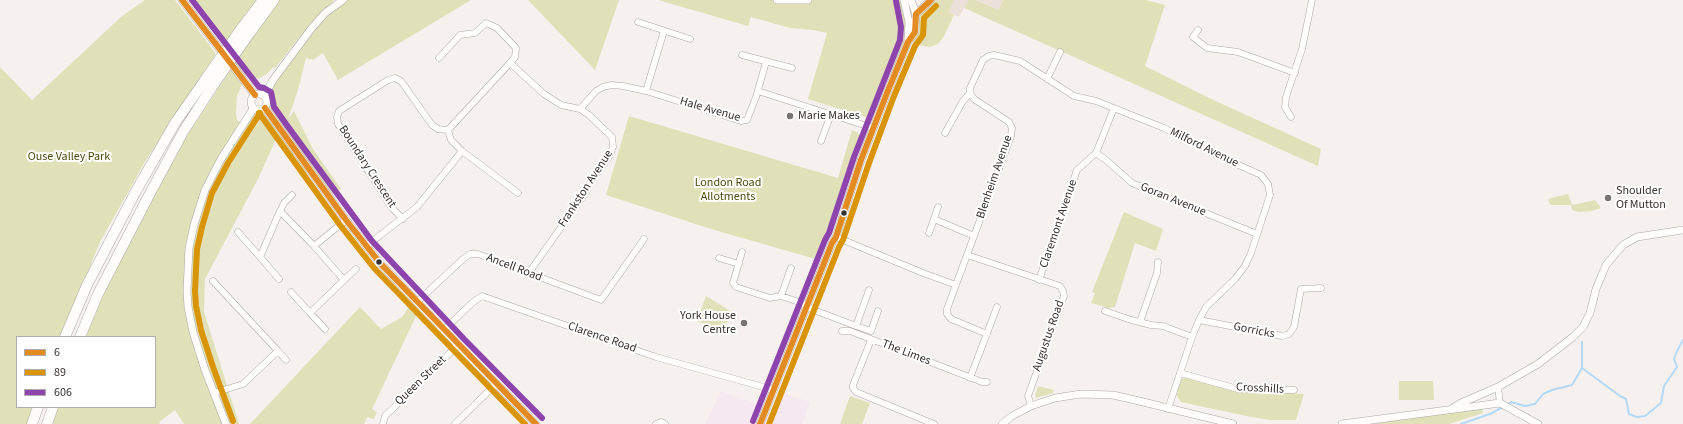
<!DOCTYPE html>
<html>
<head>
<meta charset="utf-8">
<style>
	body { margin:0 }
	#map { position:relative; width:1683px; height:424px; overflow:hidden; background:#f6f1ee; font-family:"Source Sans 3",sans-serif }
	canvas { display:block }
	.legend { position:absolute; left:16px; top:336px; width:140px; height:72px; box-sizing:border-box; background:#fff; border:1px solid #aeadac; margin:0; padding:5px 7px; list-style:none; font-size:12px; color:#35312f }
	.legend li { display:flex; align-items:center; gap:8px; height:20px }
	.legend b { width:20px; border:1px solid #aeadac }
</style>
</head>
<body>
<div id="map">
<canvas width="1683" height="424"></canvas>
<ul class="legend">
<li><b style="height:5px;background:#e38a21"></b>6</li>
<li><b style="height:5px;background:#da9407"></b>89</li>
<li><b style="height:5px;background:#8e44ad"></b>606</li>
</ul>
</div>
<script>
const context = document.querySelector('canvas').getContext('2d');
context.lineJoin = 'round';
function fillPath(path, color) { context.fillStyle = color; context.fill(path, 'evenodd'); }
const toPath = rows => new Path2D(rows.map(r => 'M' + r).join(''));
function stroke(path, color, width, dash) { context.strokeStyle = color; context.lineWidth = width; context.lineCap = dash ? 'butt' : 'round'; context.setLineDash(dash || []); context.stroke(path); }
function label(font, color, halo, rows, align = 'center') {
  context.font = font + ' "Source Sans 3",sans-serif'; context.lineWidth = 4; context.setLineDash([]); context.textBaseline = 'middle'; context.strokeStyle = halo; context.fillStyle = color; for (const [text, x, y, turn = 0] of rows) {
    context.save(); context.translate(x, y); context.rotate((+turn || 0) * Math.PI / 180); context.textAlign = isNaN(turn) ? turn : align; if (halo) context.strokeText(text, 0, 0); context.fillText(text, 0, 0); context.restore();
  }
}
fillPath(toPath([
	[721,391,773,410,780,392,810,402,802,424,774,424,755,416,751,424,705,424]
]), '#f5e8f0');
fillPath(toPath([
	[954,0,969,0,959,17,948,12],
	[976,0,1003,0,998,10]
]), '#ebe1da');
fillPath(toPath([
	[145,0,175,0,216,54,146,160,100,242,61,337,17,337,17,407,37,407,32,424,0,424,0,67,32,100,121,17],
	[193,0,334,0,299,38,275,68,273,67,268,73,258,79,247,73,237,96,236,113,237,120,243,124,253,109,259,110,265,106,266,101,265,97,297,47,343,0,471,0,338,80,323,53,313,60,306,58,297,93,288,119,294,111,313,149,341,189,330,195,310,171,304,176,276,139,258,179,205,279,204,312,239,424,184,424,175,410,159,422,160,424,51,424,57,407,155,407,155,337,85,337,95,312,149,205,188,134,236,62],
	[528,0,619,0,595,70],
	[658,0,901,0,906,22,905,41,894,71,889,71,872,119,808,99,827,33,813,30,790,28,751,17,748,26],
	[908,0,914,16,933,0,954,0,949,12,954,15,943,38,938,44,930,47,916,45,913,52,911,52,913,46],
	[969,0,976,0,998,10,1003,0,1146,0,1165,5,1145,66,1209,98,1321,149,1318,166,964,8],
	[629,116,838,178,852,130,857,132,862,138,819,260,711,229,606,195],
	[1568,194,1572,205,1595,200,1601,208,1592,211,1578,212,1572,210,1571,205,1551,205,1549,202,1548,200,1551,198],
	[1124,212,1163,229,1156,251,1135,243,1115,307,1108,308,1091,303,1095,293,1092,292],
	[706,296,732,312,723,331,697,321],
	[412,302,419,310,372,409,377,412,374,419,367,417,364,424,250,424,360,307,381,329,402,317],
	[1190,377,1239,390,1304,394,1296,420,1270,420,1246,416,1181,402,1176,394,1181,379],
	[1399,381,1433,381,1434,400,1399,400],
	[1038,386,1054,390,1053,393,1036,398,1035,395],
	[850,396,870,403,862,424,840,424],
	[1482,407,1483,413,1449,424,1372,424]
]), '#e0e0b9');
stroke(toPath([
	[1582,368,1620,396,1626,399,1629,414,1637,417,1645,416,1661,403,1664,386,1677,367,1674,359,1677,351,1683,340],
	[1507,405,1511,402,1525,406,1535,404,1543,394,1552,390,1572,385,1582,368,1582,342],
	[1461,424,1490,414,1503,407]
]), '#b4d9f8', 2);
const minor = toPath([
	[638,22,690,39],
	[1198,30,1193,37,1207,48,1238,52,1295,73],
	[742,55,792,68],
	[439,58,460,35,475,33,486,23,497,28,516,48,515,57,510,63],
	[1047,79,1060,52],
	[646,91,664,31],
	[758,91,873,128],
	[580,109,596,91,603,87,612,85,623,86,646,91,741,121,747,120,756,97,766,62],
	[1291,117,1285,107,1286,97,1302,49,1312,0],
	[448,130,510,63,544,94,561,105,580,109,589,115,612,137,613,147,609,157,590,183,586,192,528,274],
	[448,130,451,140,462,151,518,193],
	[945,133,963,101,970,93,970,88,983,60,989,56,994,55,1020,61,1074,96,1096,101,1164,128,1214,154,1261,175,1268,184,1270,195,1251,253,1245,266,1235,279,1206,307,1199,320,1192,337,1168,409],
	[821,141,831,114],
	[1096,153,1106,160,1132,183,1257,234],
	[280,211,284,203,292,195],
	[403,219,392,208,338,124,337,117,339,111,388,80,395,78,401,81,432,125,438,129,448,130],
	[934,219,938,207],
	[238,232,260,257,280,211,314,246,346,220],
	[929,233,934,219,974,236],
	[836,237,923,273,956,285],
	[366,246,417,207,462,151],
	[742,252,733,283,736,287,770,298,781,296,799,302,814,310,856,326,869,290],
	[967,255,1011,136,1012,128,1009,122,974,99,970,93],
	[260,257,279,279],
	[719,258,739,264],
	[344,280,356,269],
	[1039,280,1077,170,1096,153,1114,108],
	[213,281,278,351,243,384,214,393],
	[291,292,310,313,344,280,314,246],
	[781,296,791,268],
	[417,302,463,259,470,254,478,254,601,300,644,239],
	[1105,311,1131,320,1151,325,1163,326,1192,337],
	[310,313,325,329],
	[1199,320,1282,336,1289,334,1294,327,1301,289,1321,288],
	[1140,322,1157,273,1158,262],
	[856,326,871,331,878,311],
	[444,330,472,303,482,296,656,357,774,390],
	[842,331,850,331,982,382,987,382],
	[987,334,951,319,947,314,947,309,967,255,1060,286,1063,291,1064,296,1028,396,1031,406],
	[871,340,853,385,853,388,856,392,934,424],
	[278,351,286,360],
	[1180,373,1238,389,1294,390],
	[970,378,997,307],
	[1498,387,1500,403],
	[383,424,385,416,458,345],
	[455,424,496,384],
	[656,424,661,422,665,424]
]);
const tertiary = toPath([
	[182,0,255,95],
	[777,0,808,0],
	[904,0,909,22,908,40],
	[916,14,931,0],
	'251 102a8 8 0 1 1 16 0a8 8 0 1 1-16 0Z',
	[264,96,273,80,311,29,325,13,343,0],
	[265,108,346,220,380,263,458,345,536,424],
	[1453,408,1461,403,1498,387,1538,364,1573,337,1583,327,1590,313,1596,289,1606,265,1623,245,1637,237,1683,230],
	[226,424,205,370,193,332,188,307,187,291,189,248,194,225,205,190,221,159,253,109],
	[760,424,832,243,836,237,861,160,887,93,908,42,915,32,916,14,911,0],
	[1002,424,1012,416,1031,406,1055,398,1081,394,1113,395,1135,400,1233,424],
	[1342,424,1500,403,1538,424]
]);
const trunk = toPath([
	[241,29,263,0],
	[249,34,274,0],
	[65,337,87,285,136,191,175,123,205,80],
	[80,337,98,294,147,199,183,132,212,87],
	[32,424,38,407],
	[47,424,53,407]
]);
stroke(minor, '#aca8a5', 7);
stroke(tertiary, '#aca8a5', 8);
stroke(trunk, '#aca8a5', 11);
stroke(minor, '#fefdfc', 6);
stroke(tertiary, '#fefdfc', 7);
stroke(trunk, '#fefdfc', 10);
const trunkBridge = toPath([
	[205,80,241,29],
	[212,87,249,34]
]);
stroke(trunkBridge, '#aca8a5', 11, []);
stroke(trunkBridge, '#fefdfc', 10);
stroke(toPath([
	[182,0,255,95],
	[265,108,346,220,380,263,536,424],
	[760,424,832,243,836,237,861,160,887,93,908,42,915,32,916,14,931,0]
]), '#e38a21', 6);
stroke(toPath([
	[259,113,340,225,374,268,525,424],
	[233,421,213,367,201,330,196,306,195,291,197,249,202,227,212,193,228,163,260,113],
	[769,424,839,247,843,240,869,163,894,96,915,46,923,35,924,18,936,6]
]), '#da9407', 6);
stroke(toPath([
	[192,0,259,87,264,88,271,92,274,107,286,124,372,241,464,339,542,418],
	[753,421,825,240,829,233,854,157,900,40,901,27,896,1]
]), '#8e44ad', 6);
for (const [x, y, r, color] of [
	[790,116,4,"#797472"],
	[1608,198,4,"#797472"],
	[844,213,3.5,"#35312f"],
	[379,262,3.5,"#35312f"],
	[744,323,4,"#797472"]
]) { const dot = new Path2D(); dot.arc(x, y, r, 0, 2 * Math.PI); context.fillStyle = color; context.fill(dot); stroke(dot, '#fff', 1.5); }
label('12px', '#35312f', '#fff', [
	["Hale Avenue",710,110,16],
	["Milford Avenue",1204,148,26],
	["Boundary Crescent",367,167,57],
	["Blenheim Avenue",995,177,-71],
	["Frankston Avenue",586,189,-57],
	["Goran Avenue",1173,200,22],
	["Claremont Avenue",1059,224,-71],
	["Ancell Road",514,268,21],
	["Gorricks",1254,331,11],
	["Augustus Road",1049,336,-71],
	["Clarence Road",602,338,19],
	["The Limes",906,353,21],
	["Queen Street",421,381,-44],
	["Crosshills",1260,389,3]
]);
label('12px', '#35312f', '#fff', [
	["Marie Makes",798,116],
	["Shoulder",1616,191],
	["Of Mutton",1616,205],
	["York House",736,316,"right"],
	["Centre",736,330,"right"]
], 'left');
label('12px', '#4c4d0b', '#fff', [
	["Ouse Valley Park",69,157],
	["London Road",728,183],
	["Allotments",728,197]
]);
</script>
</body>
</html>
